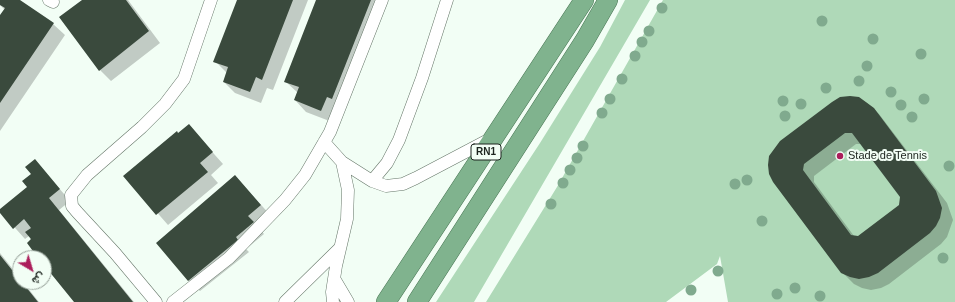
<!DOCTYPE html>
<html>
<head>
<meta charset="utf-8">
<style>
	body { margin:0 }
	#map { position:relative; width:955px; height:302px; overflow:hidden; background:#f2fef5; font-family:Arial,Vazirmatn,sans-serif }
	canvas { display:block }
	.north { position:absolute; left:12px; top:250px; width:40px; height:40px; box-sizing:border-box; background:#f2fef5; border:1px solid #9ca79f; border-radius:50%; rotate:142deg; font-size:11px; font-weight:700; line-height:16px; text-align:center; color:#1c241e }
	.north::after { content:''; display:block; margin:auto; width:14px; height:18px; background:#ab1e5b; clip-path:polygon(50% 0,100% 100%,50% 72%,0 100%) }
</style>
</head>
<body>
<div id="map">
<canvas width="955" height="302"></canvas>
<div class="north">ش</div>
</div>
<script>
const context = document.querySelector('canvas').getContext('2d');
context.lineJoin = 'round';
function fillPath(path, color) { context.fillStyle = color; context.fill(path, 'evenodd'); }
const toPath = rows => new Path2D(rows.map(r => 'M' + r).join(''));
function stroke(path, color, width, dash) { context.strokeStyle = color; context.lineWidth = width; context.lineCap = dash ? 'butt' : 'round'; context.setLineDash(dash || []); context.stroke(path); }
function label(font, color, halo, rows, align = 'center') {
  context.font = font + ' Arial,sans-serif'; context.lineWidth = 4; context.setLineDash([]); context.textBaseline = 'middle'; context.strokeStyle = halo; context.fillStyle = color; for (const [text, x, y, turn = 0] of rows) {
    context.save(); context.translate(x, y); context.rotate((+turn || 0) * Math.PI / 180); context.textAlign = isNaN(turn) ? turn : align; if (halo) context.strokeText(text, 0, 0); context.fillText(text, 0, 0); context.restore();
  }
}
fillPath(toPath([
	[625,0,650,0,474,302,436,302,540,143,600,47],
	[663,0,955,0,955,302,728,302,720,256,717,264,666,302,486,302,557,187]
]), '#afd9b8');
fillPath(toPath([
	[0,0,18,0,53,24,65,35,0,131,0,17,5,10,0,5],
	[84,0,128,0,160,43,111,81,100,70,60,18],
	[238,0,308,0,273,90,267,88,261,103,235,93,224,82,227,73,215,61],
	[317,0,382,0,332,122,306,112,295,100,298,93,285,81],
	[859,98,867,103,879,114,947,203,953,220,947,237,941,244,889,284,881,288,871,290,862,288,854,284,842,272,774,182],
	[856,144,862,144,901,197,900,206,859,237,854,236,814,182,814,176],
	[189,126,223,164,211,175,218,183,168,225,125,176],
	[35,160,70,201,59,210,134,302,75,302,44,263,44,258,40,258,29,236,25,239,0,211,28,188],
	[235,176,272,217,259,228,264,234,246,249,249,252,200,291,188,280],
	[0,253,20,278,20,282,23,282,39,302,0,302]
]), '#0003');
fillPath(toPath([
	[0,0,20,0,54,23,0,103,0,15,5,8,0,5],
	[82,0,126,0,149,31,99,71,59,17],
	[237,0,293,0,262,80,256,77,250,92,223,82,228,67,213,62],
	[316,0,371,0,332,99,327,97,321,111,294,100,299,87,284,82],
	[850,96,859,97,874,108,936,191,942,208,940,218,936,226,930,233,878,273,869,277,859,279,850,277,841,273,835,265,773,182,769,174,768,165,769,156,780,141,832,102,840,97],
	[845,133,852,133,900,197,899,205,858,236,851,235,803,170,804,164],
	[189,124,213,152,200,163,208,172,156,215,123,176,177,131,178,133],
	[35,159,60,189,49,198,133,302,74,302,44,265,44,258,38,258,27,243,31,239,25,232,31,228,24,219,13,229,0,213,0,209,27,187,22,181,31,174,25,167],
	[235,175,261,205,248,216,254,222,236,237,238,240,188,281,156,243],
	[0,255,20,280,20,282,22,282,38,302,0,302]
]), '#3a4a3d');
const minor = toPath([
	[49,0,53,2],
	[324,142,342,162,372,181,386,186,403,184,416,178,492,138],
	[372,181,387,163,399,140,422,78,447,0],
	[335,280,348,302],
	[156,302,115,253,77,212,72,206,71,195,87,175,142,127,165,104,184,79,211,0],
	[173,302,229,258,285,200,305,175,330,132,382,0],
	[285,302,340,248],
	[333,302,332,292,336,266,347,219,348,190,342,162]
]);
const trunk = toPath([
	[386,302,584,0],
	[417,302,585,40,608,0]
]);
stroke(minor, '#657668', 13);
stroke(trunk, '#497554', 20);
stroke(minor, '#fff', 12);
stroke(trunk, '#80b38e', 19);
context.fillStyle = '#80aa8e';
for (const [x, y] of [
	[662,8],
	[822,21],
	[649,31],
	[873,39],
	[642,42],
	[921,54],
	[635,56],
	[867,66],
	[622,79],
	[859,81],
	[826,88],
	[891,92],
	[610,99],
	[924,99],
	[783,101],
	[801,104],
	[901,105],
	[602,113],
	[785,116],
	[912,117],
	[583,146],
	[577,158],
	[949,166],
	[570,170],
	[747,180],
	[563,183],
	[735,184],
	[551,204],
	[762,221],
	[943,258],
	[718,271],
	[795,288],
	[691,290],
	[777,294],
	[820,296]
]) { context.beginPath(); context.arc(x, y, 5.5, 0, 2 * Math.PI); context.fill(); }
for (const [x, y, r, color] of [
	[840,156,4,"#ab1e5b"]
]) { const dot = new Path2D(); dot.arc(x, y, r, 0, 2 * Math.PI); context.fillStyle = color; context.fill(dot); stroke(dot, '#f2fef5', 1.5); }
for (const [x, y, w] of [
	[486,152,30]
]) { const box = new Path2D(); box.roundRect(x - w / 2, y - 8, w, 16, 3); context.fillStyle = '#f2fef5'; context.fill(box); stroke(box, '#1c241e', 1); }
label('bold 10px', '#1c241e', null, [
	["RN1",486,152]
]);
label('11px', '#1c241e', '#f2fef5', [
	["Stade de Tennis",848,156]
], 'left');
</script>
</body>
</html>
